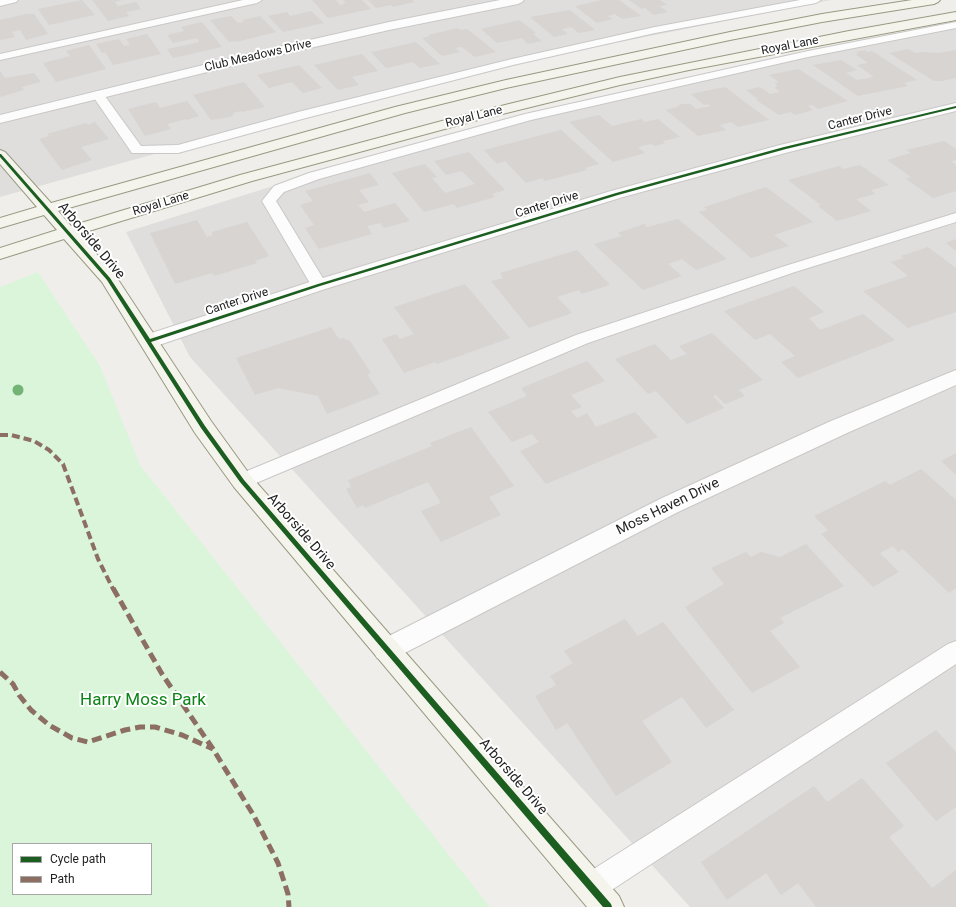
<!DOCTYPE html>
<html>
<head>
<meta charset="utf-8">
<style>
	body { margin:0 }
	#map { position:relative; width:956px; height:907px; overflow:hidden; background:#f0eeeb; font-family:Roboto,sans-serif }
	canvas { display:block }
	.legend { position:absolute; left:12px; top:843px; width:140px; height:52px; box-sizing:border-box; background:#fff; border:1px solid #a7a7a7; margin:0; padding:5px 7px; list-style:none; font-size:12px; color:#222 }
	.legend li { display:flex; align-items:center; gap:8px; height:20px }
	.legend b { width:20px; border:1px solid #a7a7a7 }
</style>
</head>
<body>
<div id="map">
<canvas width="956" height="907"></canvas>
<ul class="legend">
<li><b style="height:5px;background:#1b5e20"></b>Cycle path</li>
<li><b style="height:5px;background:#8d6e63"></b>Path</li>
</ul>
</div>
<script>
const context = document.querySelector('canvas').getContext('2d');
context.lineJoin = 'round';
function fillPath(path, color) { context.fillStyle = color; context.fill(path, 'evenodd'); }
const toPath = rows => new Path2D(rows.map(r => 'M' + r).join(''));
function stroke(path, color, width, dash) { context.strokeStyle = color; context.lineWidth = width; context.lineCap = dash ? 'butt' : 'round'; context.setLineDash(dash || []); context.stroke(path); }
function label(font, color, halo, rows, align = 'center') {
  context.font = font + ' Roboto,sans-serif'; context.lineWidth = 4; context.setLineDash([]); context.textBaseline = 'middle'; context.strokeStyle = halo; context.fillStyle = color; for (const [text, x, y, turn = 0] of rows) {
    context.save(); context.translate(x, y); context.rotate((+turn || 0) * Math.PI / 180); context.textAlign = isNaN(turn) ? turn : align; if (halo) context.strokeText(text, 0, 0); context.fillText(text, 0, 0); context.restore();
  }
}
fillPath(toPath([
	[0,0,831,0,399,86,0,197],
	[956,24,956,907,690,907,190,357,126,232,286,182,583,100]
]), '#dfdedc');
fillPath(toPath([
	[38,272,100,366,140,465,490,907,0,907,0,287],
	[13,844,151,844,151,894,13,894]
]), '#daf5da');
fillPath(toPath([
	[82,0,95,15,49,25,38,9],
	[92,0,122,0,115,2,118,6,136,2,141,9,126,12,129,16,108,21],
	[312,0,336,0,340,5,346,3,343,0,362,0,371,9,328,18],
	[368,0,412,0,414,2,393,7,391,5,376,8],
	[602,0,619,0,641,16,622,19,615,14,608,16,613,19,597,23,575,6],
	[629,0,660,0,667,5,659,6,668,12,654,15,645,8,642,9],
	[570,10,595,30,579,33,571,27,562,29,568,34,554,37,530,17],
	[311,11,324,23,283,32,268,16,287,12,290,16],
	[26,14,34,14,48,34,26,40,20,30,12,32,15,37,0,40,0,20],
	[231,16,238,23,244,22,242,20,260,16,276,32,236,42,235,41,229,42,210,20],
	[519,20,536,33,533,34,542,41,528,44,522,38,497,43,481,29],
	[202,22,222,47,173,58,167,49,199,42,197,38,173,43,167,35,184,31,181,27],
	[458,28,460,30,467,29,496,52,475,57,462,47,455,48,460,52,442,56,422,38,430,36,428,35],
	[147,34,161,54,113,65,105,52,102,53,96,44,119,39,124,46,130,45,126,39],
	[416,42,440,64,420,68,413,62,386,68,371,52],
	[89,45,106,69,56,82,43,63,70,56,66,51],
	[908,49,915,53,924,52,938,53,956,50,956,78,942,81,934,81,889,53],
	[865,50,867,52,872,51,917,80,904,83,908,86,858,96,813,65,841,60,857,70,846,73,857,80,874,77,857,65,868,63,855,54,859,54,856,52],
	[362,54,378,71,352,77,359,85,338,90,314,65],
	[299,65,322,88,303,93,292,82,269,88,257,75],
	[798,69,800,70,848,101,818,109,812,105,808,106,813,110,795,115,791,112,779,115,756,100,758,99,746,90,760,87,770,94,780,92,775,88,777,85,774,83,779,82,769,75],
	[0,71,5,78,34,73,41,82,22,87,24,90,0,97],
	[244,82,265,107,242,112,241,111,233,113,234,115,230,117,211,120,193,95],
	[725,87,769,120,738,127,731,122,720,125,726,130,698,136,666,110,677,107,681,104,691,104,696,109,711,106,708,104,704,105,691,94],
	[187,101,199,116,187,120,186,119,167,124,171,129,145,136,128,109,156,102,160,108],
	[599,115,612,126,641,119,645,122,658,119,680,137,663,141,665,143,655,146,651,144,638,147,645,153,613,162,569,122],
	[95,122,109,139,81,147,92,160,62,170,39,139,49,136,47,134,86,123,88,125],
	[561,130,599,164,585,168,587,170,545,181,542,178,526,183,505,161,497,164,484,150],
	[944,141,956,149,956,160,951,161,956,165,956,191,933,198,906,179,911,177,887,160,911,153,906,150],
	[469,152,505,190,492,194,495,197,457,208,454,204,424,212,392,173,425,164,437,177,432,178,445,193,475,184,462,171,446,175,434,161],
	[860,165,889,185,871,190,875,194,856,199,871,211,837,221,818,206,821,205,788,180,839,166,843,169],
	[370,173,379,185,359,190,369,202,358,205,364,212,395,203,410,221,384,228,380,223,367,226,372,234,319,249,305,228,314,225,300,205,313,201,305,191],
	[766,187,813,222,774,235,789,246,751,258,699,212,707,210,704,207],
	[678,219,727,259,696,270,682,259,668,264,682,276,643,290,594,244,622,236,618,233,644,224,647,227],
	[197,220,207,237,213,235,212,232,247,222,269,256,255,261,257,263,214,276,212,273,175,284,150,233],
	[956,239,956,251,946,243],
	[928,247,956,268,956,312,908,328,863,291,908,276,891,262,904,258,901,256],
	[577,250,610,285,582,294,579,290,557,297,572,313,529,328,491,281,503,278,500,273],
	[465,284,510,338,437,364,435,362,404,373,382,339,396,334,400,339,414,334,394,307],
	[794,286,824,312,809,318,820,330,863,314,895,340,798,378,781,362,795,356,770,334,755,340,724,311],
	[331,327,339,339,343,338,350,341,371,373,367,374,380,394,327,414,318,396,278,388,255,395,236,358],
	[712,333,763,380,739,390,745,396,725,404,716,395,713,396,724,408,687,424,656,391,648,394,615,359,655,344,671,360,687,354,679,346],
	[587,361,605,381,571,395,582,407,571,411,577,418,587,413,596,427,635,412,658,437,546,484,520,451,539,442,532,434,512,442,488,412,527,396,521,388],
	[471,427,514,486,489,497,501,515,441,542,421,511,441,503,428,482,365,508,363,505,357,508,346,489,351,487,348,480,432,446,430,443],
	[956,453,956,475,941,461],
	[921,469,956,500,956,588,949,593,903,549,898,552,893,546,880,553,899,572,873,587,821,534,828,530,814,516,885,481,890,485],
	[806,544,844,586,780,618,784,623,770,631,800,667,752,693,685,607,724,584,711,568,746,552,751,557,761,552,780,557],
	[625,619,638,636,663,622,734,710,706,728,682,697,642,721,672,762,616,796,567,723,556,730,535,696,556,685,550,676,573,663,564,651],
	[936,730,956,752,956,807,936,821,886,763],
	[862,778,904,826,889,837,932,888,956,870,956,907,816,907,798,883,781,895,766,873,727,900,701,862,814,786,827,802]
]), '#d7d4d2');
const lane = toPath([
	[243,0,262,0,257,3,0,60,0,54,243,0],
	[800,0,821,0,816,3,655,33,513,65,306,118,178,153,132,153,92,95,94,92,98,91,102,92,141,146,178,145,298,112,512,59,655,27,800,0],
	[956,22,956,28,808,57,531,120,319,179,284,192,276,201,327,285,325,288,319,290,313,288,311,285,262,201,274,186,309,173,525,114,808,51,956,22],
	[956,213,956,222,795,272,588,343,249,486,242,489,235,486,232,481,235,476,576,335,785,266,956,213],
	[956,641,956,664,601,897,591,901,581,897,577,887,581,877,948,644,956,641]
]);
const street = toPath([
	[0,0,18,0,16,2,0,6,0,0],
	[500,0,524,0,522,2,518,4,389,30,248,62,0,123,0,115,248,54,389,22,500,0],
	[956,103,956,111,789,152,623,197,325,289,156,346,149,347,142,346,139,341,142,336,313,281,611,191,780,145,956,103],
	[956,370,956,385,847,433,678,512,395,658,386,662,377,658,373,650,377,642,662,498,831,421,956,370]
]);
const secondary = toPath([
	[912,0,940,0,938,2,934,4,822,22,730,40,506,88,405,113,58,211,71,226,240,175,468,114,620,77,849,31,956,12,956,20,689,70,620,85,478,120,252,181,79,234,115,275,211,421,250,475,619,896,624,907,587,907,234,487,195,433,102,282,64,239,0,259,0,248,57,230,44,215,0,228,0,218,37,207,0,164,0,150,5,152,51,203,395,107,506,80,730,32,822,14,912,0]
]);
stroke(lane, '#c9c8c7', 2);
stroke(street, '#c9c8c7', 2);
stroke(secondary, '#999a82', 2);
fillPath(lane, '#fdfcfc');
fillPath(street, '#fdfcfc');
fillPath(secondary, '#f4f4ed');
stroke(toPath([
	[0,435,11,435,34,441,49,450,63,464,98,559,113,589]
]), '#8d6e63', 4, [8, 4]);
stroke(toPath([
	[113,588,162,674,213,749,254,816,278,863,288,894,289,907],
	[0,672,13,684,19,695,31,710,49,725,72,738,88,742,125,730,140,727,155,727,182,735,213,749]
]), '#8d6e63', 5, [10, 5]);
fillPath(toPath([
	[956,106,956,108,786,149,618,195,320,286,151,342,205,426,244,480,611,904,612,907,603,907,240,482,201,428,107,280,0,157,0,154,1,154,110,278,150,339,318,284,616,193,784,147,956,106]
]), '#1b5e20');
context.fillStyle = '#73b476';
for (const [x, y] of [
	[18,390]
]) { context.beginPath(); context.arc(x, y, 5.5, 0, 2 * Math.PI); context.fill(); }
label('12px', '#222', '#fff', [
	["Royal Lane",790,46,-11],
	["Club Meadows Drive",258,56,-13],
	["Royal Lane",474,117,-14],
	["Canter Drive",860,119,-14],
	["Royal Lane",161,204,-17],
	["Canter Drive",547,205,-17],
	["Canter Drive",237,302,-18]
]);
label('14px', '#222', '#fff', [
	["Arborside Drive",91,241,50],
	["Moss Haven Drive",668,507,-26],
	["Arborside Drive",301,532,49],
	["Arborside Drive",513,777,49]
]);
label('17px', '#0c8416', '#fff', [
	["Harry Moss Park",143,701]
]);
</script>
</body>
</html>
